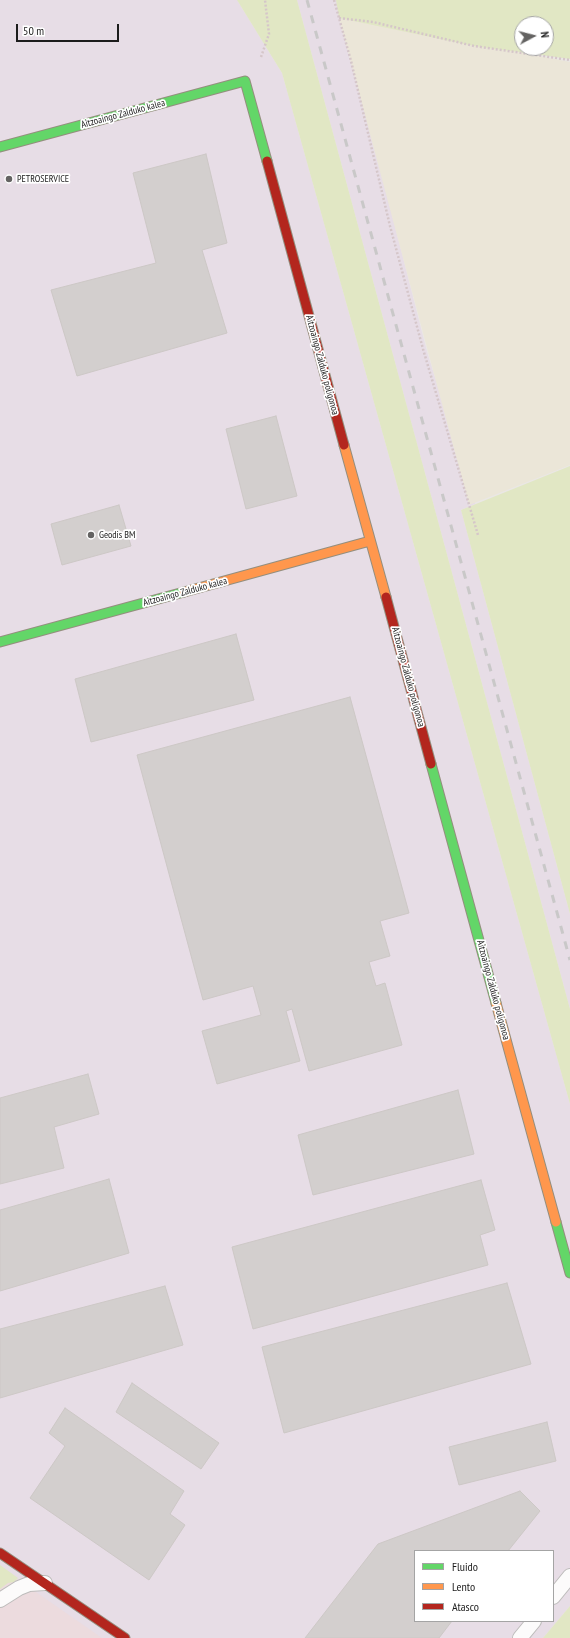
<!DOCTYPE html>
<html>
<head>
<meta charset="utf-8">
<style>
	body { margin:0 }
	#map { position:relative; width:570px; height:1638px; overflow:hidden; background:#eae7e5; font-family:"PT Sans Narrow",sans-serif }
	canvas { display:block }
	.legend { position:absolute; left:414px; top:1550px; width:140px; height:72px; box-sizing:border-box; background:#fff; border:1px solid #a4a4a4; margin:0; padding:5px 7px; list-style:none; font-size:12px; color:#1c1c1c }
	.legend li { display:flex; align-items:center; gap:8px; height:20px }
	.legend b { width:20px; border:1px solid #a4a4a4 }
	.north { position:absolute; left:514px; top:16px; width:40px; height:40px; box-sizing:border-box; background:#fff; border:1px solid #a4a4a4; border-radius:50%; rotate:83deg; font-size:11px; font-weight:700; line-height:16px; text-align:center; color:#1c1c1c }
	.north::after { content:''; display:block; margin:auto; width:14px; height:18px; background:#646362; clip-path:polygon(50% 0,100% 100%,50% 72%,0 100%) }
	.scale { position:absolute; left:16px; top:24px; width:103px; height:18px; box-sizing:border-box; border:2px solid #1c1c1c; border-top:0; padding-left:5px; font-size:12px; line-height:14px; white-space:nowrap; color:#1c1c1c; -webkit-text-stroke:3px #fff; paint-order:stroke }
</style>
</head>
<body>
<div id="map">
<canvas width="570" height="1638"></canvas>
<ul class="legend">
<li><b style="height:5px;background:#63d668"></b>Fluido</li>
<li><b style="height:5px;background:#ff974d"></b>Lento</li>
<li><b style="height:5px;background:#b3261e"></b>Atasco</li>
</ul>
<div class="north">N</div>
<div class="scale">50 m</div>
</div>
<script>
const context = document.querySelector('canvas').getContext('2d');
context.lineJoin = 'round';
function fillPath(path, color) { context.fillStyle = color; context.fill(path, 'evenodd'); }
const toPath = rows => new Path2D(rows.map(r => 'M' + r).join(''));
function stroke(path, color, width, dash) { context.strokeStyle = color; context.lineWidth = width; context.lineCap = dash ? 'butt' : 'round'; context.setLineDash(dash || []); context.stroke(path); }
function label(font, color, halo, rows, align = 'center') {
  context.font = font + ' "PT Sans Narrow",sans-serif'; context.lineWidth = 3.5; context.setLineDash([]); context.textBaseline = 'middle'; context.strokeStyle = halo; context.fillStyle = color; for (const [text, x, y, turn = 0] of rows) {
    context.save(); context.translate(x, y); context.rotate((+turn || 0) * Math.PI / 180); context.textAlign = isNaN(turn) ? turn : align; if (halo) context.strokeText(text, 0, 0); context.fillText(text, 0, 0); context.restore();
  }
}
fillPath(toPath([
	[0,1555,114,1638,0,1638]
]), '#ecdbde');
fillPath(toPath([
	[0,0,237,0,282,73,570,1104,570,1606,543,1638,102,1638,0,1567],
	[415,1551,553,1551,553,1621,415,1621],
	[297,0,339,0,353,61,427,352,475,504,461,510,570,914,570,1009]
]), '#e7dde6');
fillPath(toPath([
	[339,18,570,62,570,465,469,505]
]), '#ebe6d8');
fillPath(toPath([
	[237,0,297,0,570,1009,570,1104,282,73],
	[336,0,570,0,570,59,474,46,339,18],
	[522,24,546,24,546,48,522,48],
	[570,466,570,914,461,510],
	[0,1565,18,1578,14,1582,8,1583,0,1589],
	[570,1606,570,1638,543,1638]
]), '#e1e7c4');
const building = toPath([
	[206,154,227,243,202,250,227,333,77,376,51,290,156,263,133,173,206,154],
	[276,416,297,496,246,509,226,429,276,416],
	[119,505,131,546,62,565,51,524,119,505],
	[236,634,254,700,91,742,75,679,236,634],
	[350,697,409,913,380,921,390,956,369,962,376,986,385,983,402,1045,309,1071,292,1009,286,1011,300,1061,217,1084,202,1031,261,1015,253,986,203,1000,137,755,350,697],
	[88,1074,99,1114,54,1127,64,1168,0,1184,0,1098,88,1074],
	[458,1090,474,1154,313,1195,298,1135,458,1090],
	[109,1179,129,1253,0,1291,0,1210,109,1179],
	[481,1180,495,1230,480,1235,488,1265,253,1329,232,1247,481,1180],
	[507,1283,531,1364,284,1433,262,1347,507,1283],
	[165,1286,183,1345,0,1398,0,1329,165,1286],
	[132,1383,219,1443,201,1469,116,1412,132,1383],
	[65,1408,184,1491,170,1514,185,1525,149,1580,30,1498,65,1446,49,1433,65,1408],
	[547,1422,556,1461,459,1485,449,1447,547,1422],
	[520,1491,540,1511,508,1551,415,1551,415,1621,452,1621,439,1638,305,1638,378,1544,520,1491]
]);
fillPath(building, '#d3cfce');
stroke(building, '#cdc8c6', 1);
const street = toPath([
	[553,1597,570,1576],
	[0,1600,19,1588,29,1584,45,1583],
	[520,1638,534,1621]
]);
const fast = toPath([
	[0,147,245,81,267,161],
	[0,642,184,592],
	[431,764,496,1003],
	[556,1222,570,1273]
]);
const slow = toPath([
	[344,445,386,597],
	[184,592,370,541],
	[496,1003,556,1222]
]);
const jam = toPath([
	[267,161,344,445],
	[386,597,431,764],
	[0,1553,125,1638]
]);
stroke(street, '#bdbcbb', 16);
stroke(fast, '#948e7e', 11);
stroke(slow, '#948e7e', 11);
stroke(jam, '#948e7e', 11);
stroke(toPath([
	[334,0,351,61,390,226,423,349,478,535],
	[339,18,373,22,474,46,570,60],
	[261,57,269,34,265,0]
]), '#d5c6c9', 2.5, [2, 2]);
stroke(street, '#fcfbfb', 14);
stroke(fast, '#63d668', 9);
stroke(slow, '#ff974d', 9);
stroke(jam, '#b3261e', 9);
stroke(toPath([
	[307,0,570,960]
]), '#c9c8c8', 3, [8, 8]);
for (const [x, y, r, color] of [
	[9,179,4,"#646362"],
	[91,535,4,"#646362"]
]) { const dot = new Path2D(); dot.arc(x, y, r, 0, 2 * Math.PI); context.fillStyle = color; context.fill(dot); stroke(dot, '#fff', 1.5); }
label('10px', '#1c1c1c', '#fff', [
	["Aitzoaingo Zalduko kalea",123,114,-15],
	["Aitzoaingo Zalduko poligonoa",322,365,75],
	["Aitzoaingo Zalduko kalea",185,592,-15],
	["Aitzoaingo Zalduko poligonoa",408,677,75],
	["Aitzoaingo Zalduko poligonoa",493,990,75]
]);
label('10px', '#1c1c1c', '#fff', [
	["PETROSERVICE",17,179],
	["Geodis BM",99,535]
], 'left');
</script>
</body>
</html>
